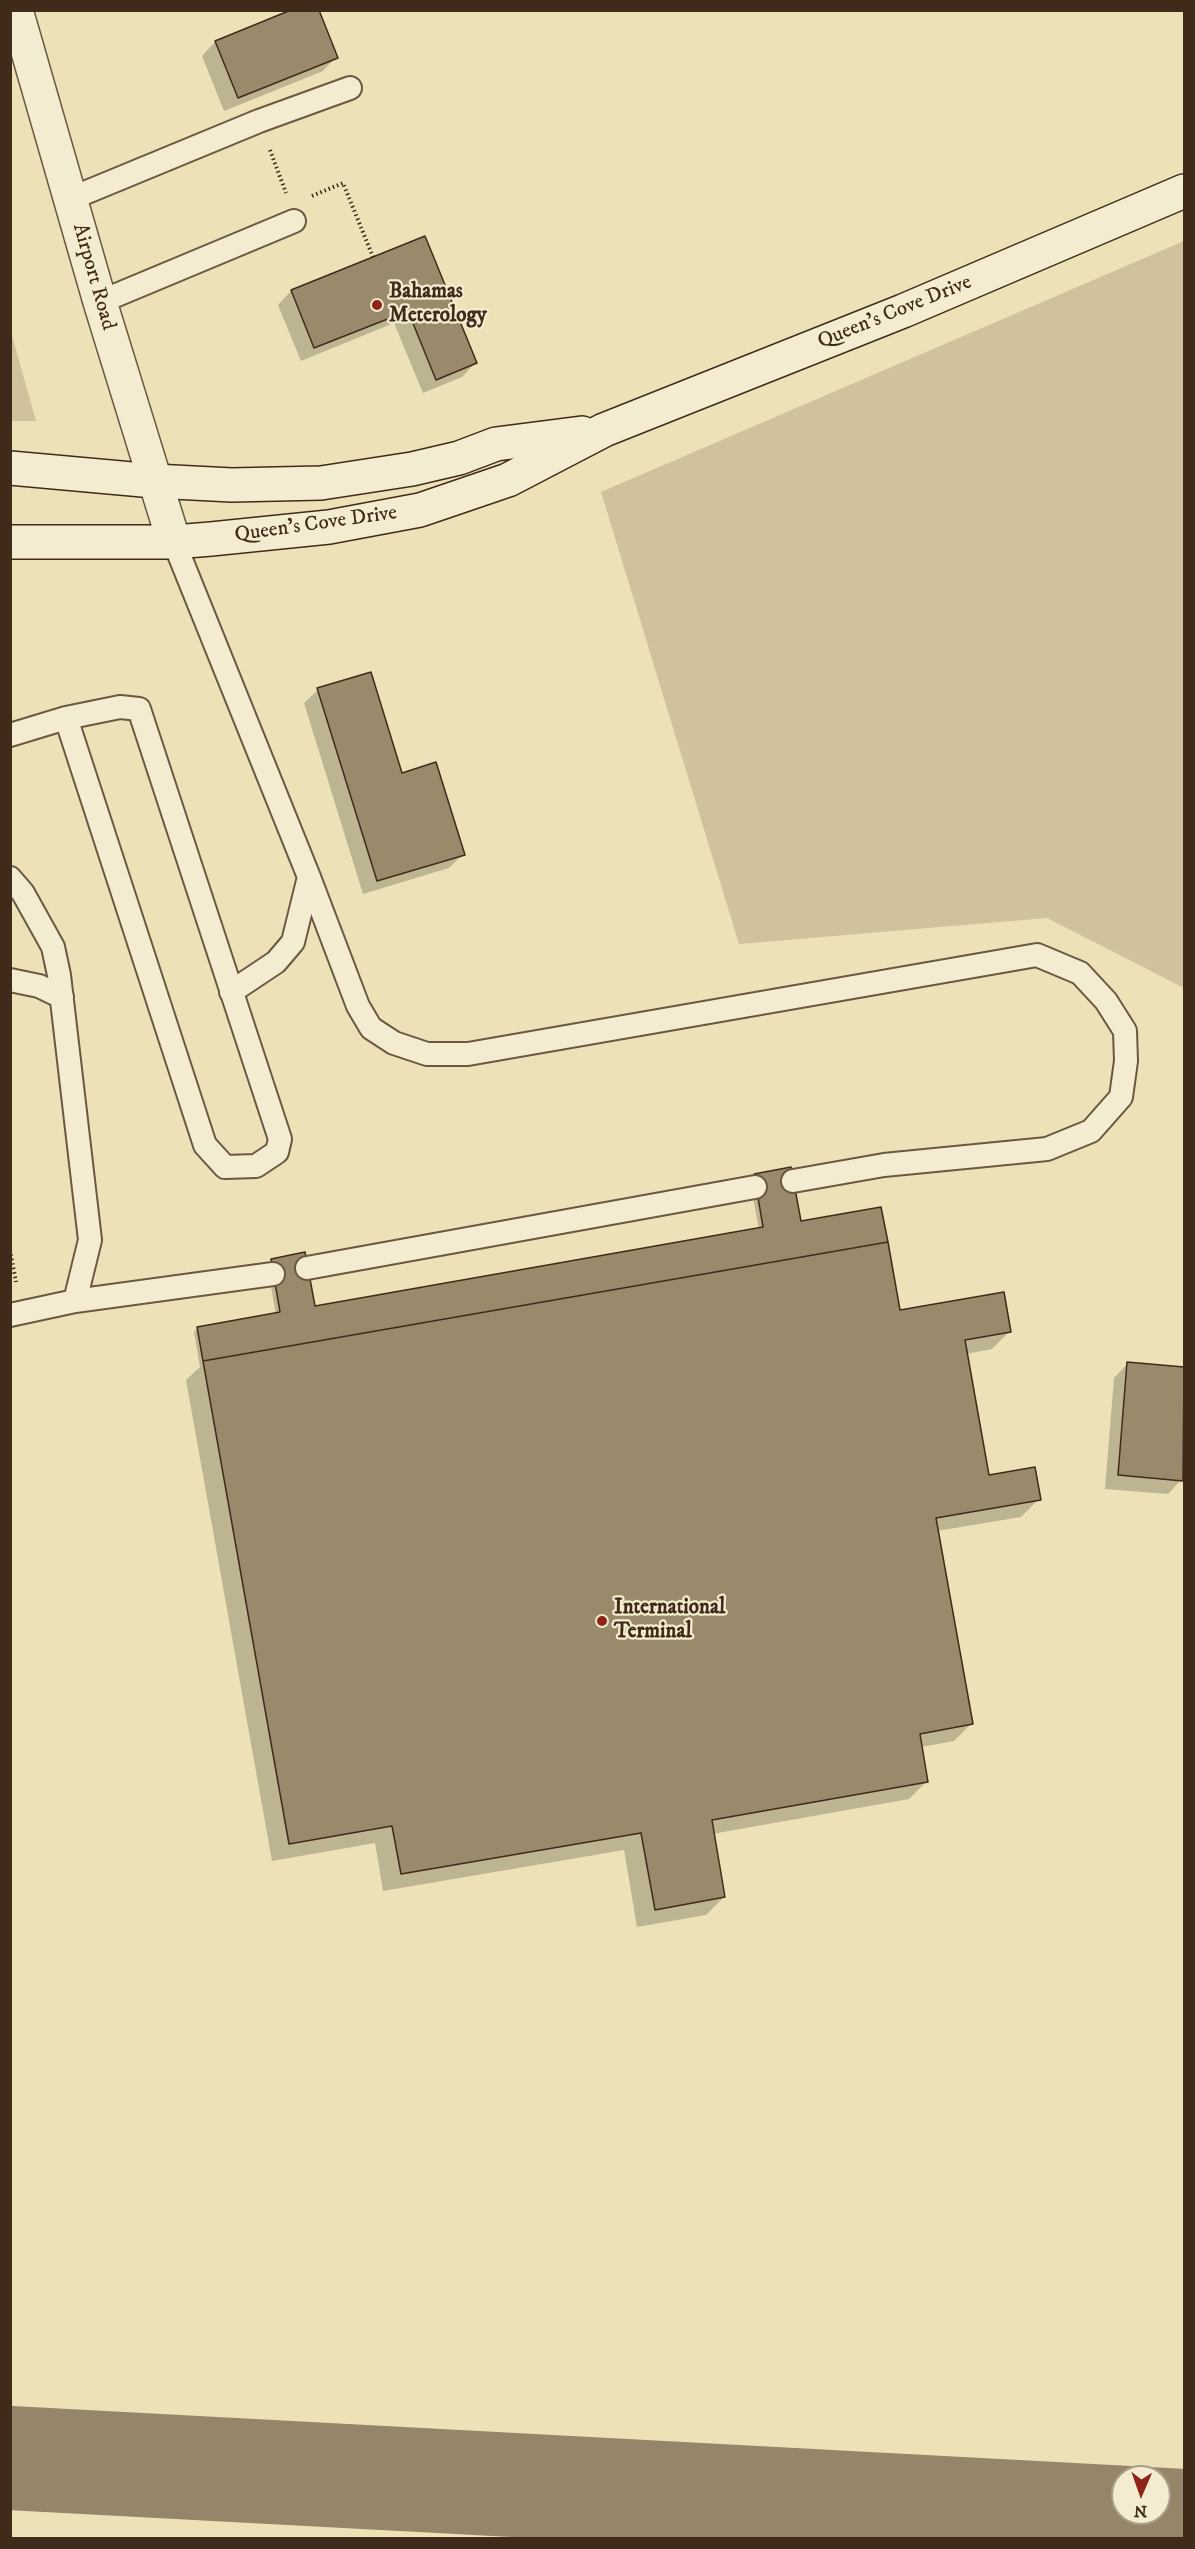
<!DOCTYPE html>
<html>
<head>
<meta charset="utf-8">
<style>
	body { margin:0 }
	#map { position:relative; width:1195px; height:2549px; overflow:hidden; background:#ede1b7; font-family:"IM FELL DW Pica",serif }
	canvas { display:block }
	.frame { position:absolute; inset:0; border:12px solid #402b1b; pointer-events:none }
	.north { position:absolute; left:1111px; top:2465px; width:60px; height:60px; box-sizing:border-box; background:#f3ecd0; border:2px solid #ab9f88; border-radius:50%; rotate:182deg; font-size:16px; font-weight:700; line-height:24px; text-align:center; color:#402b1b }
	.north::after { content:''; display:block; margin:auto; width:21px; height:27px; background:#8f2418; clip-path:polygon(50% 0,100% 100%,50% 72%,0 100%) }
</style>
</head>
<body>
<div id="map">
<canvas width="1195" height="2549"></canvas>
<div class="frame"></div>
<div class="north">N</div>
</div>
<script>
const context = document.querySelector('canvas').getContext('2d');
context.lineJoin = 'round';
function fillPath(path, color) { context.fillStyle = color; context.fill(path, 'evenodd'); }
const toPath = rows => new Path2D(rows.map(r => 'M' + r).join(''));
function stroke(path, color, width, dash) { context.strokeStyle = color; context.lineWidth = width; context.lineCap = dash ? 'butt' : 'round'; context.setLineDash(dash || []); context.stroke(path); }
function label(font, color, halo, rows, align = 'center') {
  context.font = font + ' "IM FELL DW Pica",serif'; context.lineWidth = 4.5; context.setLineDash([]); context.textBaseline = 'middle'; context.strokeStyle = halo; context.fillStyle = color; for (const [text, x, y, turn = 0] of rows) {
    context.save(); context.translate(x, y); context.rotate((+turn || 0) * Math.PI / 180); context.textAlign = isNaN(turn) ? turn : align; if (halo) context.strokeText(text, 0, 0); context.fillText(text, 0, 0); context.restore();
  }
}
fillPath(toPath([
	[1184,241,1184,988,1047,918,739,944,601,492],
	[10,332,11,332,36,421,11,421]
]), '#d0c29c');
fillPath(toPath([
	[295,10,336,57,323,71,224,111,202,56,215,42],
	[425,238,475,363,462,377,423,393,394,323,301,361,278,305,291,291],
	[318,690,401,775,463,854,449,868,363,894,304,703],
	[754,1176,799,1223,899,1312,1009,1332,992,1349,966,1354,988,1477,1039,1499,1021,1517,937,1531,972,1723,954,1741,921,1747,927,1781,909,1799,712,1834,724,1897,706,1915,637,1927,624,1850,383,1891,375,1843,272,1861,186,1380,200,1367,194,1332,198,1328,276,1315,267,1264,271,1260,314,1308,759,1230,750,1180],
	[1127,1364,1184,1368,1184,1441,1181,1480,1168,1494,1105,1489,1114,1378]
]), '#0003');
stroke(toPath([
	[10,2458,1184,2521]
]), '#968669', 104);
const building = toPath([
	[291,10,319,10,338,58,238,98,215,41,291,10],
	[425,236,477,363,436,380,408,311,314,348,291,290,425,236],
	[371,672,402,773,436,762,465,855,377,881,317,688,371,672],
	[791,1167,801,1221,881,1207,888,1242,203,1361,197,1327,280,1312,271,1259,305,1252,315,1306,763,1227,754,1174,791,1167],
	[888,1242,900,1310,1004,1292,1011,1332,965,1340,989,1475,1035,1467,1041,1500,936,1518,973,1724,920,1734,928,1782,712,1820,725,1897,655,1910,641,1833,401,1874,392,1826,289,1844,203,1361,888,1242],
	[1127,1362,1184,1367,1183,1481,1118,1475,1127,1362]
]);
fillPath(building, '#9a8a6c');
stroke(building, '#402b1b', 1.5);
const lane = toPath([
	[70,199,259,121,350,88],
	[100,302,294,221],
	[174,542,309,877,358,1006,371,1028,394,1043,427,1054,468,1054,1037,955,1080,973,1106,1001,1125,1031,1126,1061,1121,1097,1091,1131,1047,1149,884,1165,793,1181],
	[10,735,66,718,120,707,139,709,280,1139,277,1152,256,1166,225,1167,205,1145,66,718],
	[10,878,23,893,53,947,59,975,90,1240,75,1301],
	[10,980,39,986,62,997],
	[231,992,276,962,293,942,309,877],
	[307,1268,755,1187],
	[10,1315,75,1301,273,1274]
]);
const street = toPath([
	[16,10,100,302,174,542]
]);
const secondary = toPath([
	[10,468,154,481,232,485,321,483,412,469,459,458,496,444,582,433],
	[10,542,174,542,211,539,329,527,420,510,508,480,604,430,903,311,1184,191]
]);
stroke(lane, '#6b5842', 26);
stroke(street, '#6b5842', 36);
stroke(secondary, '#402b1b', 36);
stroke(toPath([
	[270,150,286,193],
	[312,196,343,183,373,257],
	[10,1250,16,1282]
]), '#402b1b', 4, [1.5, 3]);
stroke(lane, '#f3ecd0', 22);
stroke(street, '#f3ecd0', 33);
stroke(secondary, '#f3ecd0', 33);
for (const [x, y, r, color] of [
	[377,305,6,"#8f2418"],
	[602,1621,6,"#8f2418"]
]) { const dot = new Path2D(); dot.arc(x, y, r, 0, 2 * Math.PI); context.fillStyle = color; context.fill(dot); stroke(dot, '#f3ecd0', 2); }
label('21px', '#402b1b', '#f3ecd0', [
	["Airport Road",93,277,74],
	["Queen's Cove Drive",895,313,-22],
	["Queen's Cove Drive",316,525,-8]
]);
label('bold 21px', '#402b1b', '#f3ecd0', [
	["Bahamas",389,293],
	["Meterology",389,317],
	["International",614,1609],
	["Terminal",614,1633]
], 'left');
</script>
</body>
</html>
